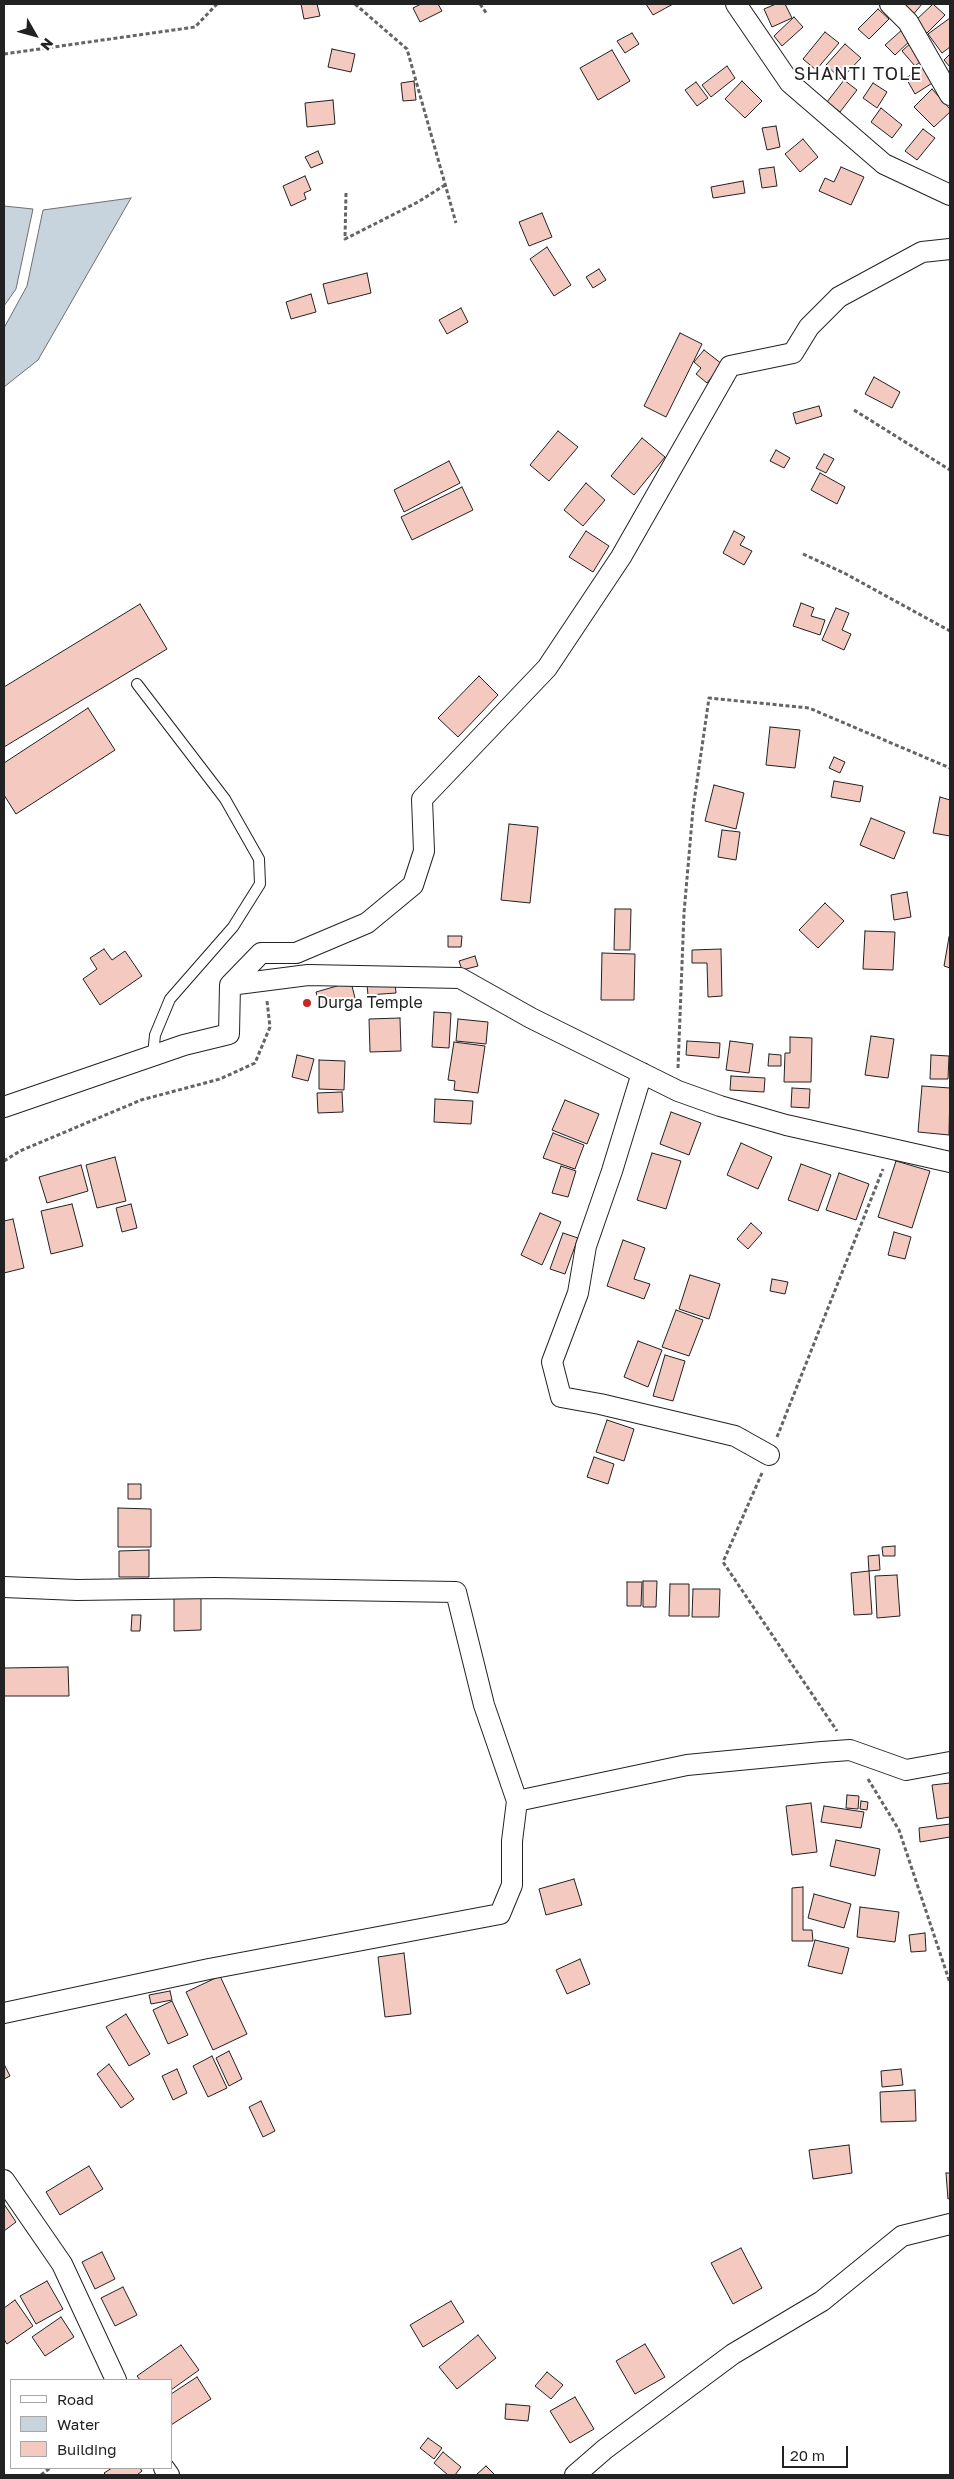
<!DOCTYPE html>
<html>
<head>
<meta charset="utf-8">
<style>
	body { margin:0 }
	#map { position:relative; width:954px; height:2479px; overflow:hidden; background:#fff; font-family:"Golos Text",sans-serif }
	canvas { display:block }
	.frame { position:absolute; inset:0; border:5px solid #222; pointer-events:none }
	.legend { position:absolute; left:10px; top:2379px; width:162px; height:90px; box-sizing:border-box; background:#fff; border:1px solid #a7a7a7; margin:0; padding:6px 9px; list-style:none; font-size:15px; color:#222 }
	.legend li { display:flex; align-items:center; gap:10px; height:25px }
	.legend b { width:25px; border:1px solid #a7a7a7 }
	.north { position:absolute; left:10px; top:10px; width:50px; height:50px; -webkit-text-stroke:4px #fff; paint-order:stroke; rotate:128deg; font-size:14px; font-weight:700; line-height:20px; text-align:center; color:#222 }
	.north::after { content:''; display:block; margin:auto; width:18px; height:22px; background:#222; clip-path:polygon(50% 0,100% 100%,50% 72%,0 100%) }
	.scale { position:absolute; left:782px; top:2446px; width:66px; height:22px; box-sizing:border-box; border:2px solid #222; border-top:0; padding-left:6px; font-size:15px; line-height:18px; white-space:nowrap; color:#222; -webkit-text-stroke:4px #fff; paint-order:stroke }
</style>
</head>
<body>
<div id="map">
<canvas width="954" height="2479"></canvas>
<div class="frame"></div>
<ul class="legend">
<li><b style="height:6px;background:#fff"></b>Road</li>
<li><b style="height:14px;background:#c7d3dd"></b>Water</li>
<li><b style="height:14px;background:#f3c9c0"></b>Building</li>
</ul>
<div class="north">N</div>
<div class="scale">20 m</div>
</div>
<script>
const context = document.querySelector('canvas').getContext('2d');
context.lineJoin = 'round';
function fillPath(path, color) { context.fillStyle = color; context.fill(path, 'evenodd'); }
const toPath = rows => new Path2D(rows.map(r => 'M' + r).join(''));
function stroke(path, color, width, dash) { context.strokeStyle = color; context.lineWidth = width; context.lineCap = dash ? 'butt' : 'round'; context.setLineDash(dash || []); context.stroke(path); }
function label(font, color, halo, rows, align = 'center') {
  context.font = font + ' "Golos Text",sans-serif'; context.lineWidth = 4; context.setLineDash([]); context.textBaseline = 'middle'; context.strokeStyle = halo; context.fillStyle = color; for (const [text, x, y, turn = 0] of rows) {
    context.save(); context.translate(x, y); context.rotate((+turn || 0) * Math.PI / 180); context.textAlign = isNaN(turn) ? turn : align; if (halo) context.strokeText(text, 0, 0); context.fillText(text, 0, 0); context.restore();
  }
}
const water = toPath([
	[131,198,38,360,4,387,4,328,27,286,43,210,131,198],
	[4,206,33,209,16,289,4,306,4,206]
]);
fillPath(water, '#c7d3dd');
stroke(water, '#6f6f6f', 1);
const building = toPath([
	[301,4,317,4,320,16,304,19,301,4],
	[421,4,438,4,442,11,420,22,413,8,421,4],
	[646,4,673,4,653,15,646,4],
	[776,4,785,4,792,18,772,27,764,9,776,4],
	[897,4,922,4,912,16,897,4],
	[933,4,945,15,927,33,915,21,933,4],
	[878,9,889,19,869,39,858,29,878,9],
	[794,17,803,27,782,46,774,36,794,17],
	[950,18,950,47,942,53,928,34,950,18],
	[903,29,912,39,895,55,885,45,903,29],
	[825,32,839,43,816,70,803,59,825,32],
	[632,33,639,44,625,53,617,41,632,33],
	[912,42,926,57,915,66,902,51,912,42],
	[845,44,861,58,841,79,826,65,845,44],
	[332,49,355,54,351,72,328,67,332,49],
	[612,50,630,81,598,100,580,68,612,50],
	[950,54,950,67,944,60,950,54],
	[928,64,937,80,915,94,906,78,928,64],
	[727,66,735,78,711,97,702,85,727,66],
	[844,80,857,90,840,112,827,102,844,80],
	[414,81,416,100,403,101,401,83,414,81],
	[742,81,762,101,745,118,725,99,742,81],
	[696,82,708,98,697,106,685,90,696,82],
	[873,83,887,92,877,108,863,98,873,83],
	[932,89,950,109,950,112,934,127,914,107,932,89],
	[333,100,335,124,307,127,305,103,333,100],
	[881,108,902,125,892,138,871,122,881,108],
	[776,126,780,147,767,150,762,128,776,126],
	[923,129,935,138,917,160,905,151,923,129],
	[803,139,818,157,800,172,785,154,803,139],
	[318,151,323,163,311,168,305,157,318,151],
	[774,167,777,186,762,188,759,169,774,167],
	[841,167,864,177,851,205,819,191,825,178,834,182,841,167],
	[305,176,311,190,304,193,306,199,291,206,283,186,305,176],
	[743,181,745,193,713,198,711,187,743,181],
	[542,213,552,237,529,246,519,222,542,213],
	[547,247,571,285,554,296,530,259,547,247],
	[599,269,606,280,593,288,586,277,599,269],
	[367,273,371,293,328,304,323,284,367,273],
	[311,294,316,312,291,319,286,302,311,294],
	[461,308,468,322,447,334,439,320,461,308],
	[680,333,702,344,666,417,644,406,680,333],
	[704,350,722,364,707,383,696,374,701,368,694,362,704,350],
	[874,377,900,392,892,408,865,394,874,377],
	[819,406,822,416,796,424,793,413,819,406],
	[558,431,578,447,549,481,530,465,558,431],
	[642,438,665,457,634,495,611,476,642,438],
	[776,450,790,458,784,468,770,461,776,450],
	[824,454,834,459,826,473,816,468,824,454],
	[449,461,460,483,404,512,394,490,449,461],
	[820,473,845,487,837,504,811,490,820,473],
	[586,483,605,500,583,526,564,510,586,483],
	[462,487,473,510,412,540,401,517,462,487],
	[586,531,609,546,593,572,569,557,586,531],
	[734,531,745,537,740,545,752,551,744,565,723,553,734,531],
	[801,603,814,608,811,616,825,620,820,635,793,626,801,603],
	[140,604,167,649,4,747,4,687,140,604],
	[836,608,849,613,842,630,851,634,844,650,822,640,836,608],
	[479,676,498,695,458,737,438,718,479,676],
	[88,708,115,750,16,814,4,795,4,763,88,708],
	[770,727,800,730,795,768,766,765,770,727],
	[834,757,845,762,840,773,829,768,834,757],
	[834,781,863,786,860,802,831,797,834,781],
	[714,785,744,793,736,829,705,821,714,785],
	[940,797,950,800,950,836,933,833,940,797],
	[871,818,905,832,894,859,860,845,871,818],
	[509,824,538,827,530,903,501,900,509,824],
	[722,830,740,832,736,860,718,857,722,830],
	[907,892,911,917,894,920,891,895,907,892],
	[825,903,844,921,818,948,799,930,825,903],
	[615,909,631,909,630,950,614,950,615,909],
	[865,931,895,932,893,970,863,969,865,931],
	[448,936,462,936,461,947,448,947,448,936],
	[949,937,950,937,950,968,944,966,949,937],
	[104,949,112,960,125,951,142,976,100,1005,83,979,97,969,90,958,104,949],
	[721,949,722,996,708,997,707,963,692,963,692,950,721,949],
	[602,953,635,954,634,1000,601,1000,602,953],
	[475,956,478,966,462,970,459,961,475,956],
	[351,982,355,998,321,1008,316,992,351,982],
	[395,983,396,993,368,995,367,985,395,983],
	[434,1012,451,1013,449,1048,432,1047,434,1012],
	[400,1018,401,1051,370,1052,369,1019,400,1018],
	[458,1019,488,1022,486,1044,456,1041,458,1019],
	[871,1036,894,1039,888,1078,865,1075,871,1036],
	[790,1037,812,1038,811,1082,784,1082,785,1053,790,1053,790,1037],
	[687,1041,720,1043,719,1058,686,1055,687,1041],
	[730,1041,753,1044,749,1073,726,1070,730,1041],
	[454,1042,485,1046,478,1093,454,1090,455,1081,448,1080,454,1042],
	[769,1054,781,1055,781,1066,768,1066,769,1054],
	[297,1055,314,1059,308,1081,292,1077,297,1055],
	[931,1055,949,1056,948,1079,930,1079,931,1055],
	[319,1060,345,1061,344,1090,319,1089,319,1060],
	[731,1076,765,1078,764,1092,730,1090,731,1076],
	[922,1086,950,1088,949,1135,918,1132,922,1086],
	[792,1088,810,1089,809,1108,791,1107,792,1088],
	[342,1092,343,1112,318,1113,317,1093,342,1092],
	[435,1099,473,1101,471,1124,434,1122,435,1099],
	[565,1100,599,1114,587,1144,552,1130,565,1100],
	[671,1112,701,1123,689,1155,660,1144,671,1112],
	[553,1133,584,1145,575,1169,543,1158,553,1133],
	[741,1143,772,1157,758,1189,727,1175,741,1143],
	[652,1153,681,1161,666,1209,637,1200,652,1153],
	[115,1157,126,1201,97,1208,86,1165,115,1157],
	[896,1161,930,1171,912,1228,878,1217,896,1161],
	[801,1164,831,1175,818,1211,788,1200,801,1164],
	[81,1165,88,1191,47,1203,39,1177,81,1165],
	[561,1166,576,1171,568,1197,552,1193,561,1166],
	[839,1173,869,1184,856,1220,826,1210,839,1173],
	[72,1204,83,1246,51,1254,41,1211,72,1204],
	[131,1204,137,1228,122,1232,116,1208,131,1204],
	[540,1213,561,1222,542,1265,521,1255,540,1213],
	[13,1219,24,1268,4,1273,4,1221,13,1219],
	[751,1223,762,1233,748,1249,737,1239,751,1223],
	[894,1232,911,1237,905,1259,888,1255,894,1232],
	[563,1233,578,1238,565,1274,550,1269,563,1233],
	[623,1240,645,1248,634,1279,650,1284,644,1299,607,1286,623,1240],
	[690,1275,720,1284,709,1319,679,1309,690,1275],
	[772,1279,788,1282,785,1294,770,1291,772,1279],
	[676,1310,703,1320,689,1356,662,1347,676,1310],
	[638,1341,662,1350,648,1387,624,1377,638,1341],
	[665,1355,685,1361,673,1401,653,1396,665,1355],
	[607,1420,634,1429,624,1461,596,1452,607,1420],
	[594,1457,614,1464,608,1484,587,1477,594,1457],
	[128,1484,141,1484,141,1499,128,1499,128,1484],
	[118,1508,151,1509,151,1547,118,1547,118,1508],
	[895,1546,895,1556,883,1556,882,1547,895,1546],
	[149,1550,149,1577,119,1577,119,1551,149,1550],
	[879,1555,880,1570,869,1571,868,1556,879,1555],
	[869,1571,872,1614,854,1615,851,1573,869,1571],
	[897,1575,900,1616,877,1618,875,1576,897,1575],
	[643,1581,657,1581,656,1607,643,1607,643,1581],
	[627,1582,642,1582,641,1606,627,1606,627,1582],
	[670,1584,689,1584,689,1616,669,1616,670,1584],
	[693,1589,720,1589,719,1617,692,1617,693,1589],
	[174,1598,201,1598,201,1630,174,1631,174,1598],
	[132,1615,141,1615,140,1631,131,1631,132,1615],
	[68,1667,69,1696,4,1696,4,1668,68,1667],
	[950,1783,950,1817,937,1819,932,1785,950,1783],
	[847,1795,859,1796,858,1809,846,1808,847,1795],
	[861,1801,868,1802,867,1810,860,1809,861,1801],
	[811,1803,817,1852,792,1855,786,1806,811,1803],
	[824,1806,864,1812,861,1828,821,1822,824,1806],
	[950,1824,950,1837,920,1842,919,1828,950,1824],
	[836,1840,880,1849,875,1876,830,1866,836,1840],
	[574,1879,582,1905,546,1915,539,1889,574,1879],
	[803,1887,803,1930,812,1930,813,1941,792,1941,792,1888,803,1887],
	[814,1894,851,1904,844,1928,808,1918,814,1894],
	[860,1907,899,1912,895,1942,857,1937,860,1907],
	[925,1933,926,1951,911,1952,909,1935,925,1933],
	[815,1940,849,1948,842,1974,808,1966,815,1940],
	[404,1953,411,2014,385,2017,378,1957,404,1953],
	[580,1959,590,1984,567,1994,556,1970,580,1959],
	[220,1976,247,2034,213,2050,186,1992,220,1976],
	[170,1991,172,2000,151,2004,149,1995,170,1991],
	[172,2001,188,2035,168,2044,153,2010,172,2001],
	[126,2014,150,2054,129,2066,106,2027,126,2014],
	[229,2051,242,2079,229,2086,216,2058,229,2051],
	[212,2056,227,2088,208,2097,193,2066,212,2056],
	[4,2064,10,2076,4,2079,4,2064],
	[109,2064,134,2099,121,2108,97,2074,109,2064],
	[177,2069,187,2093,173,2100,162,2076,177,2069],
	[901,2069,903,2085,882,2087,881,2071,901,2069],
	[915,2090,916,2121,881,2122,880,2092,915,2090],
	[261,2101,275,2131,263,2137,249,2107,261,2101],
	[849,2145,852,2173,813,2179,809,2150,849,2145],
	[89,2166,103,2189,60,2215,46,2192,89,2166],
	[946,2173,950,2173,950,2198,948,2199,946,2173],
	[4,2204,16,2222,4,2231,4,2204],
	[741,2248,762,2288,733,2304,711,2263,741,2248],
	[102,2252,115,2279,95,2289,82,2262,102,2252],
	[47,2281,63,2309,36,2324,20,2296,47,2281],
	[123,2287,137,2315,115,2326,101,2298,123,2287],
	[15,2300,33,2326,7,2344,4,2339,4,2308,15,2300],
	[451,2301,464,2322,423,2347,410,2325,451,2301],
	[61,2317,74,2337,45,2356,32,2337,61,2317],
	[478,2335,496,2358,457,2389,439,2367,478,2335],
	[645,2344,665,2377,635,2394,616,2361,645,2344],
	[181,2345,199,2370,171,2390,171,2380,140,2380,137,2376,181,2345],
	[547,2372,563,2385,551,2399,535,2386,547,2372],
	[197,2377,211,2399,171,2425,171,2394,197,2377],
	[575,2397,594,2429,570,2443,550,2411,575,2397],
	[506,2404,530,2406,528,2421,505,2419,506,2404],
	[428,2438,442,2448,434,2459,420,2448,428,2438],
	[443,2452,461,2467,455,2475,448,2475,434,2463,443,2452],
	[486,2466,495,2475,476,2475,486,2466],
	[112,2468,140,2468,142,2471,137,2475,106,2475,104,2473,112,2468]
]);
fillPath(building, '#f3c9c0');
stroke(building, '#222', 1);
const lane = toPath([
	[137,684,225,799,259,859,260,884,233,927,170,999,155,1035,153,1055]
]);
const street = toPath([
	[736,4,790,83,884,164,950,195],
	[890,4,908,22,950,95],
	[230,985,261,953,296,953,367,923,413,885,424,851,422,799,547,668,621,557,730,366,793,353,809,327,839,297,922,252,950,249],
	[642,1073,612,1171,586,1246,578,1293,552,1362,561,1397,600,1404,735,1436,769,1455],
	[4,1107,184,1045,229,1034,230,985,308,975,460,978,531,1018,678,1091,720,1106,786,1125,950,1162],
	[4,1587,77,1590,214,1588,456,1592,484,1705,517,1801],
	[4,2013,209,1969,500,1914,512,1885,512,1841,517,1801,687,1765,822,1752,850,1750,906,1770,950,1762],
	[4,2180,62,2264,116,2380],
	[164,2468,169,2475],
	[575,2475,605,2449,733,2354,822,2301,902,2236,950,2224]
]);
stroke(lane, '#222', 12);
stroke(street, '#222', 22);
stroke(toPath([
	[355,4,407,49,456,223],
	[480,4,487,14],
	[4,54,195,27,217,4],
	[346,193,345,239,418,202,445,185],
	[854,410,950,470],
	[803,554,846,574,950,631],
	[678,1068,684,913,693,809,709,698,809,708,950,768],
	[4,1161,20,1151,141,1100,220,1079,255,1063,270,1027,267,1001],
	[777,1437,883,1169],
	[762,1473,723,1562,837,1731],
	[868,1779,899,1830,950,1983],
	[41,2475,50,2468]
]), '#646464', 3, [4, 2.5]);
stroke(lane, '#fff', 10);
stroke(street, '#fff', 20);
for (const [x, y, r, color] of [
	[307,1003,5,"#c62828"]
]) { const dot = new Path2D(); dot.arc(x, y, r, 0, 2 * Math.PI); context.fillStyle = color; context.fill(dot); stroke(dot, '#fff', 2); }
label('16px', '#222', '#fff', [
	["Durga Temple",317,1003]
], 'left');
context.letterSpacing = '1px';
label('18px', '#222', '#fff', [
	["SHANTI TOLE",858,74]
]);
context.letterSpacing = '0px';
</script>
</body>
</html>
